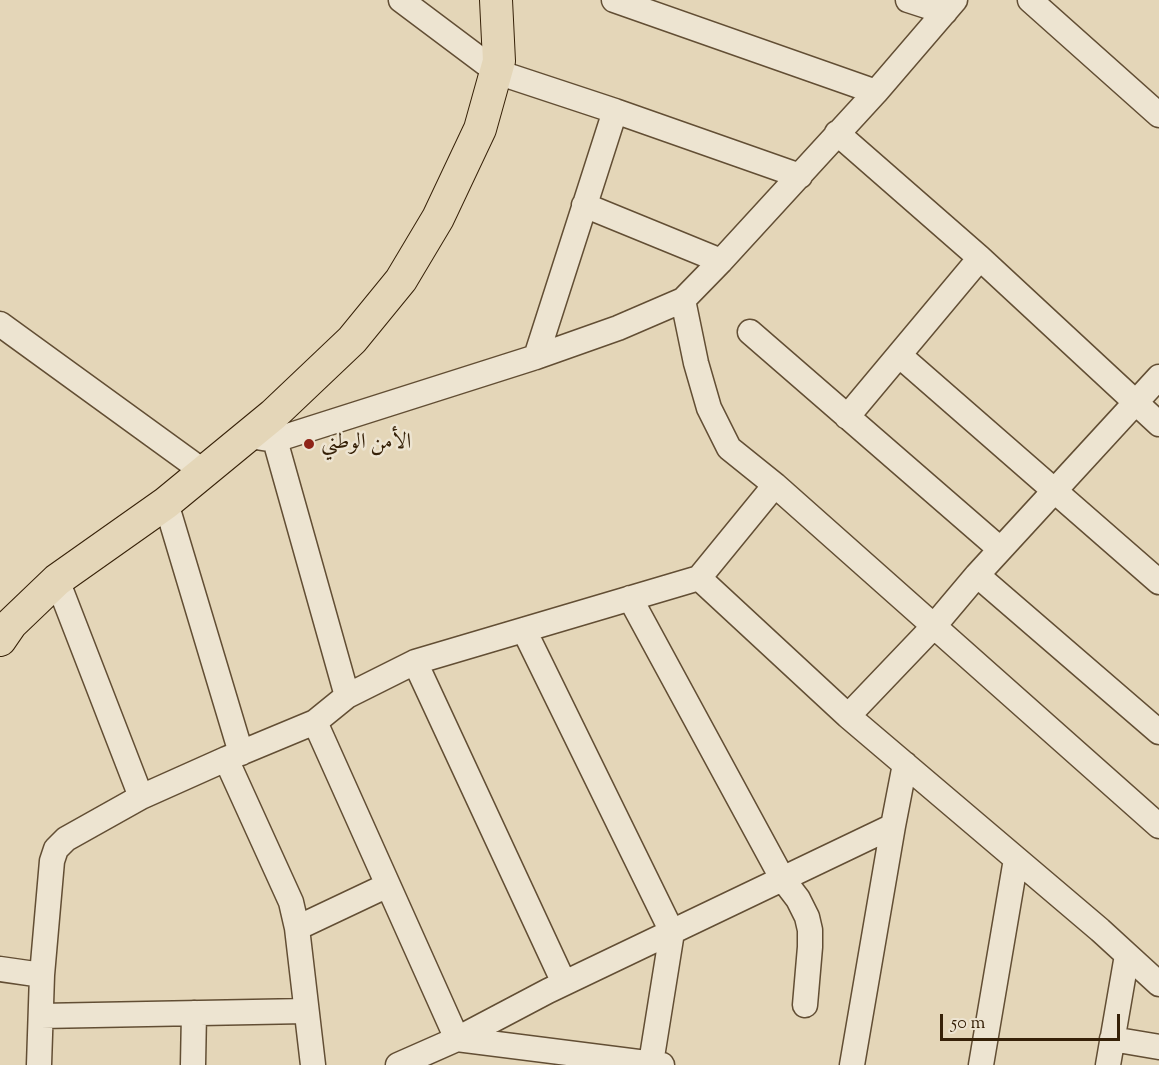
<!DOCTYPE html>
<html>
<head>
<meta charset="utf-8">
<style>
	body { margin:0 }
	#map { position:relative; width:1159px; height:1065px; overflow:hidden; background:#e4d6b8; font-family:"Sorts Mill Goudy",serif }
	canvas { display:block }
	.scale { position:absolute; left:940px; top:1014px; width:180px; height:27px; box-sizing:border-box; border:3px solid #362108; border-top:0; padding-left:8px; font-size:18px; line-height:21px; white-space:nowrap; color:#362108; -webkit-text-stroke:4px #ede4d1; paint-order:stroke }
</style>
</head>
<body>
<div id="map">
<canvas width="1159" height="1065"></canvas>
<div class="scale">50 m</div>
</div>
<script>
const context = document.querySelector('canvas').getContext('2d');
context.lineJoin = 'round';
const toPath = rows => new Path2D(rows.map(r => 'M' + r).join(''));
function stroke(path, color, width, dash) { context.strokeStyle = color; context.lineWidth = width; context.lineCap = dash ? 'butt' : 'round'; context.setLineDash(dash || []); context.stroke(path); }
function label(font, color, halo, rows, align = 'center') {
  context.font = font + ' "Sorts Mill Goudy",Amiri,serif'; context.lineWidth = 5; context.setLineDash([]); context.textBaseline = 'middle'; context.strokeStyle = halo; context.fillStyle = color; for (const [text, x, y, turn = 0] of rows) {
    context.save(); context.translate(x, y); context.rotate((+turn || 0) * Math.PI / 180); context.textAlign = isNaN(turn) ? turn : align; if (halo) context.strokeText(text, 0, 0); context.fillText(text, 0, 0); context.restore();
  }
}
const minor = toPath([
	[401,0,497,72,615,111,536,357],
	[614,0,876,92],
	[908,0,945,12],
	[1030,0,1159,115],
	[615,111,800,176],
	[837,133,980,258,1159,424],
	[584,205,721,261],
	[0,324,204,472],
	[750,332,1000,549],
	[899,355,1159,582],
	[847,417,980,258],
	[249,436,275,440,536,357,618,328,683,300,721,261,876,92,955,0],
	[275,440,347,696],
	[775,485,1159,826],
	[166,503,241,753],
	[977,575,1159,732],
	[699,578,848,716,1100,930,1159,984],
	[57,580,141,797],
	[630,598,782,878,798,899,807,917,810,930,810,947,805,1005],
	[524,630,672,932,651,1063],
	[415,662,564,983],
	[848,716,934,626,977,575,1159,377],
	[315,722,457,1039,662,1065],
	[226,759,315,722,347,696,415,662,699,578,775,485,729,448,709,408,696,363,683,300],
	[297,928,388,885],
	[0,969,42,975],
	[41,1016,306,1011],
	[1112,1039,1159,1047],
	[39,1065,42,975,52,861,56,849,66,839,141,797,226,759,291,902,297,928,313,1065],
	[193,1065,194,1013],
	[398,1065,457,1039,548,991,893,826,905,764],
	[852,1065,893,826],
	[981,1065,1016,859],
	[1108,1065,1127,955]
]);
const major = toPath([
	[0,640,11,624,57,580,166,503,273,415,352,340,401,280,438,218,480,129,499,61,496,0]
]);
stroke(minor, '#624e34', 27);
stroke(major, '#362108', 34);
stroke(minor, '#ede4d1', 24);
stroke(major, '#e4d6b8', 32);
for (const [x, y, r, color] of [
	[309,444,6,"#8f2418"]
]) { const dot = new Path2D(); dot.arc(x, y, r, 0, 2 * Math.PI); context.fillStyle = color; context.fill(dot); stroke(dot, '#ede4d1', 2); }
label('22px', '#362108', '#ede4d1', [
	["الأمن الوطني",321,444]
], 'left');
</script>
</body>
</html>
